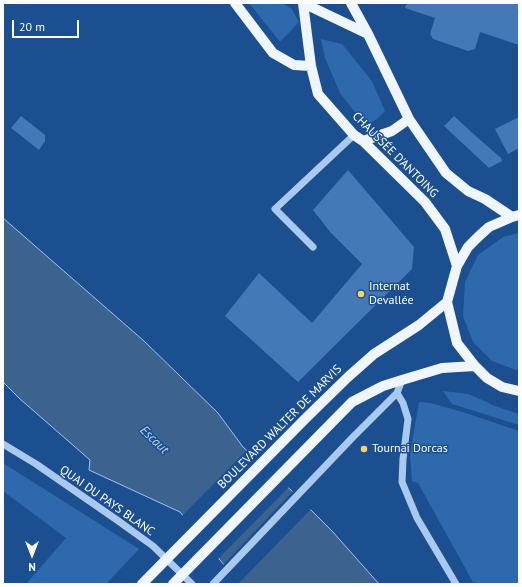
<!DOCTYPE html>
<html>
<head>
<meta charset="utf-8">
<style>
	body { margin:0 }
	#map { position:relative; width:522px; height:587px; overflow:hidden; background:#1b4f8f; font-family:"PT Sans",sans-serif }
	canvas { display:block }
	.frame { position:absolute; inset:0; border:4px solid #fff; pointer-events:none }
	.north { position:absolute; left:12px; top:535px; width:40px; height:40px; -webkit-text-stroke:3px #1b4f8f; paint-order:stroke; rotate:180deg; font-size:11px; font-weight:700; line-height:16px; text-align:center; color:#fff }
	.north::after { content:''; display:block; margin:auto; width:14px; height:18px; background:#fff; clip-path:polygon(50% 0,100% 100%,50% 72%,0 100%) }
	.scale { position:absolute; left:12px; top:20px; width:67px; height:18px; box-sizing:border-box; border:2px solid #fff; border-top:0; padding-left:5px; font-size:12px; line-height:14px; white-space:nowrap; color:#fff; -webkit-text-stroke:3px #1b4f8f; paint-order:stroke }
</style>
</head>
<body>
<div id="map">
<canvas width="522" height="587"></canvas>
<div class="frame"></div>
<div class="north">N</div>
<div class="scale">20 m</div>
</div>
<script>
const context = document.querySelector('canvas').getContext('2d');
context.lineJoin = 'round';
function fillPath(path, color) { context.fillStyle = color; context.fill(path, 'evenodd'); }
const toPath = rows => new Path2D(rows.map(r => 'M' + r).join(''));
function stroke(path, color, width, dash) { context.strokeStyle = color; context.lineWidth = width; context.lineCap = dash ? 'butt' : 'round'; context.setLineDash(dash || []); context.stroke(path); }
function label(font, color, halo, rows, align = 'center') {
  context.font = font + ' "PT Sans",sans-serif'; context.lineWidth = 3; context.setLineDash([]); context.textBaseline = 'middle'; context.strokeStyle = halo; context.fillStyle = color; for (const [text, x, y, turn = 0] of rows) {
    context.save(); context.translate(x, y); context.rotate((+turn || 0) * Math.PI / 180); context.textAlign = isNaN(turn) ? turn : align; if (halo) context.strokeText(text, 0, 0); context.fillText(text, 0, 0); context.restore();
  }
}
fillPath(toPath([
	[249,3,282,3,292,9,299,22,280,42],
	[321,39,342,44,372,81,385,111,377,119,370,123,358,116,340,93,325,58],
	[519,233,519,371,492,361,473,342,463,316,465,282,478,255,503,237],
	[443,391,468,394,487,402,492,405,519,414,519,425,452,404],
	[419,402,431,403,469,414,519,431,519,584,474,584,418,483,412,481,410,454],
	[3,463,139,549,106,584,26,584,66,538,3,491]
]), '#2e69ad');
const water = toPath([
	[3,218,144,341,218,413,243,447,292,491,332,531,379,584,240,584,180,512,89,470,90,460,20,399,3,382,3,218]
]);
fillPath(water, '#3c6290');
stroke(water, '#9cc4f0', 1);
fillPath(toPath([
	[248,449,290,486,217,560,181,517],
	[294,490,312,508,238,584,222,566]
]), '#1b4f8f');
fillPath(toPath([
	[407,3,519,3,519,45,480,32,475,49,468,51,433,39,430,34,435,18,405,8],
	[21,116,45,135,45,141,39,150,11,128],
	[454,116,478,138,501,158,502,161,489,168,444,126],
	[519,117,519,148,508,154,495,129],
	[348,170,414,247,412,269,298,382,225,316,259,273,312,323,362,264,331,233,313,210]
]), '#4478b7');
stroke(toPath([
	[313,247,275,209,354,135],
	[397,393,403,403,408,419,403,459,402,482,417,518,456,584],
	[3,444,36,464,117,520,153,546,192,584],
	[213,584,353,437,397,393,402,380]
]), '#a9c9ee', 7);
stroke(toPath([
	[235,3,273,53,294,65,311,66],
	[303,3,311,66,318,94,354,135,363,141,425,202,445,229,457,266],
	[303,3,368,34],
	[351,3,368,34,409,119,446,173,468,191,485,199,512,217],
	[363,141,392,131,409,119],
	[519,215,512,217,489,227,478,237,468,247,457,266,447,302,457,343,475,366,487,378,502,387,519,391],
	[142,584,306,418,348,377,374,354,419,325,447,302],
	[173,584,352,402,383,386,402,380,442,368,475,366]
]), '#f0f6ff', 10);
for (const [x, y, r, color] of [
	[361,294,4,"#ffd166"],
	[364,449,4,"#ffd166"]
]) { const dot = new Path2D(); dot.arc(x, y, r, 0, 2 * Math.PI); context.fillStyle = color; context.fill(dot); stroke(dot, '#1b4f8f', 1.5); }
label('12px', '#fff', '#1b4f8f', [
	["CHAUSSÉE D'ANTOING",395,155,45],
	["BOULEVARD WALTER DE MARVIS",280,427,-45],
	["QUAI DU PAYS BLANC",107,501,35]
]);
label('12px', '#fff', '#1b4f8f', [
	["Internat",369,287],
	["Devallée",369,301],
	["Tournai Dorcas",372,449]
], 'left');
label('italic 13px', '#b5d3f5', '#1b4f8f', [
	["Escaut",154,440,44]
]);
</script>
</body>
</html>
